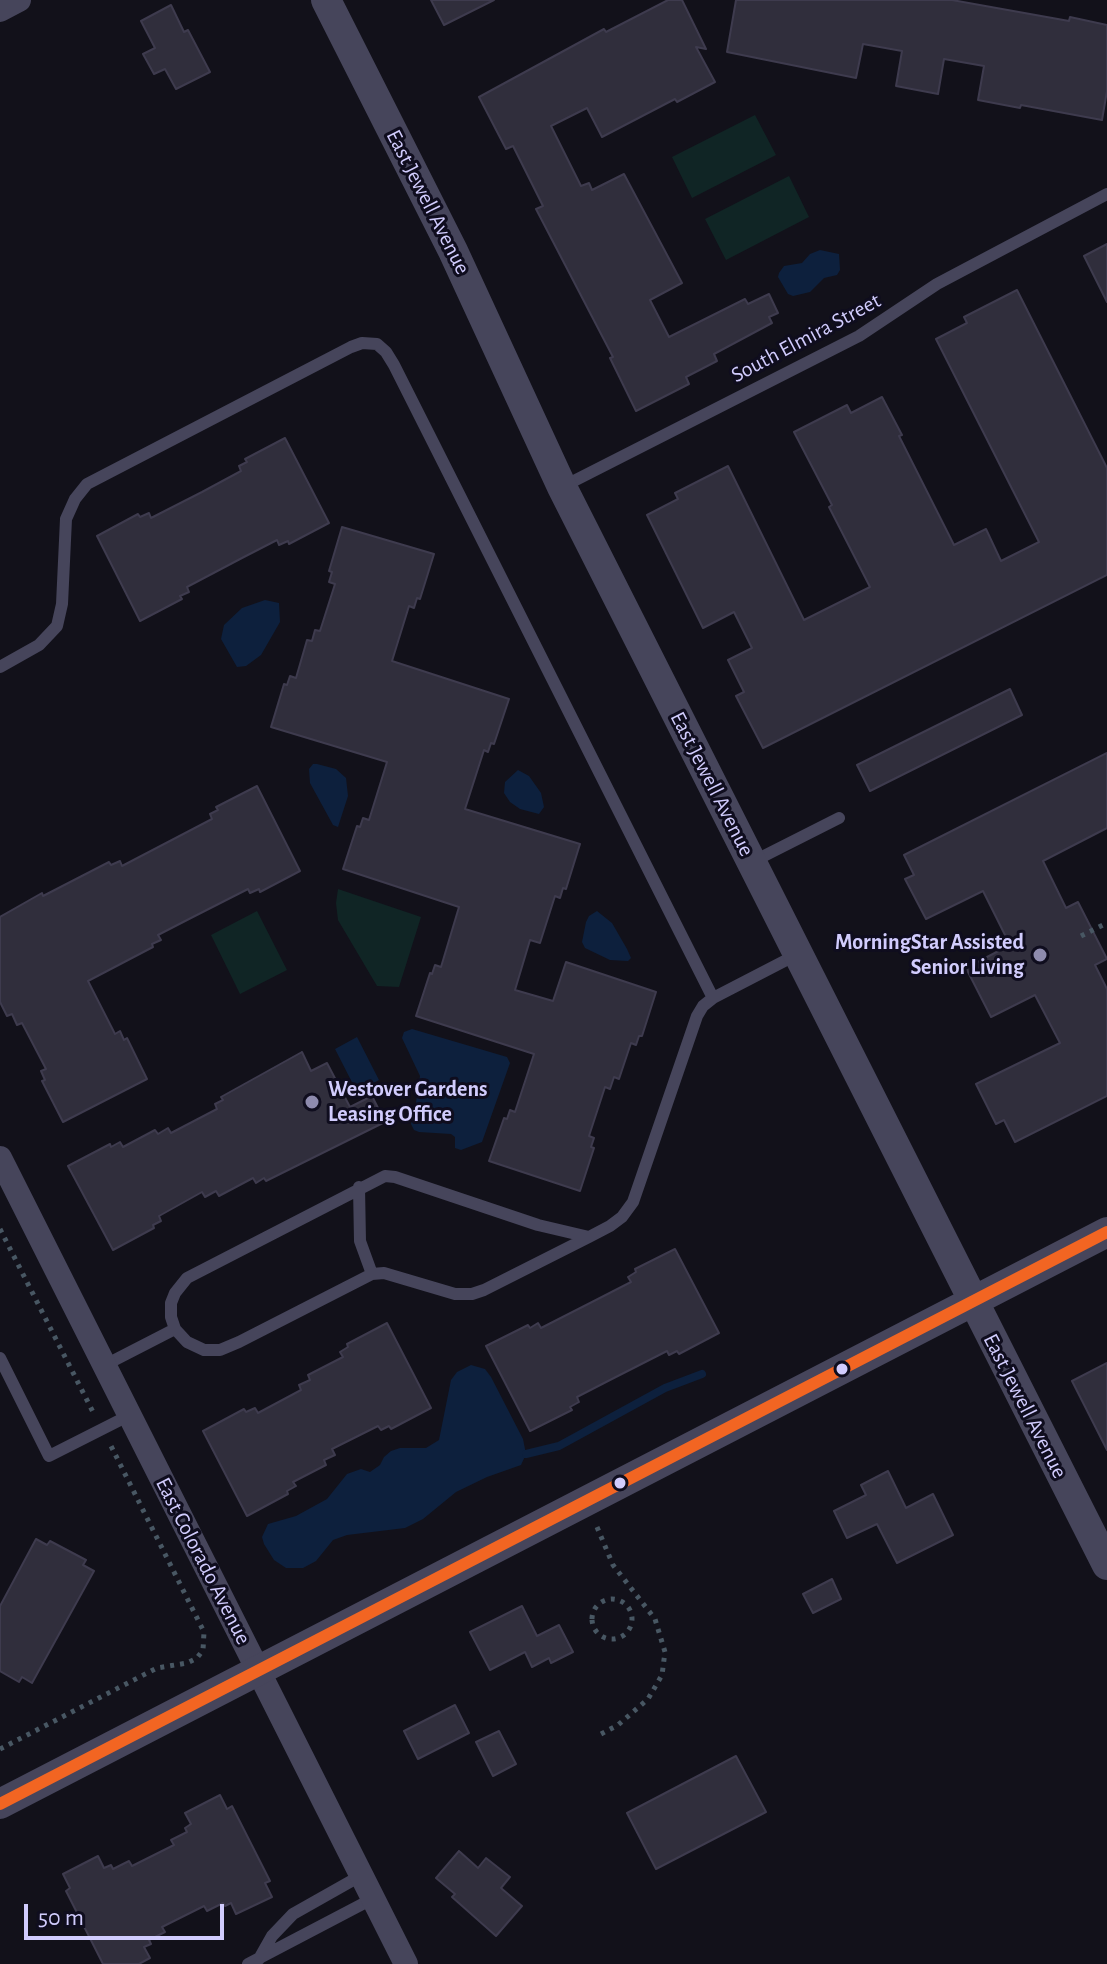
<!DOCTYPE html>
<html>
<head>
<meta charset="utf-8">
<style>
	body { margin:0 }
	#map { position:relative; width:1107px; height:1964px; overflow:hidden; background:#12111a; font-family:"Alegreya Sans",sans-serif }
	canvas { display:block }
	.scale { position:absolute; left:24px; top:1904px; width:200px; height:36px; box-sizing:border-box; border:4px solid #d1ccfd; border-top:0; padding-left:10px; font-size:24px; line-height:28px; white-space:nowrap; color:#d1ccfd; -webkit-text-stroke:6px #0f0d1e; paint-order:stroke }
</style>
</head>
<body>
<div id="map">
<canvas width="1107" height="1964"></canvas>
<div class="scale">50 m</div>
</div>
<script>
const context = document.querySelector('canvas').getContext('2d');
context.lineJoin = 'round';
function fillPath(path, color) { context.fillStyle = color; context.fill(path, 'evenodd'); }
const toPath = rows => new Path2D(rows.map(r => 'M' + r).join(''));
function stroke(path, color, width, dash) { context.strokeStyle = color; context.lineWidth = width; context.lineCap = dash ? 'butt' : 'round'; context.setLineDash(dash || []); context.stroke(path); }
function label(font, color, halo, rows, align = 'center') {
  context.font = font + ' "Alegreya Sans",sans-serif'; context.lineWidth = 6; context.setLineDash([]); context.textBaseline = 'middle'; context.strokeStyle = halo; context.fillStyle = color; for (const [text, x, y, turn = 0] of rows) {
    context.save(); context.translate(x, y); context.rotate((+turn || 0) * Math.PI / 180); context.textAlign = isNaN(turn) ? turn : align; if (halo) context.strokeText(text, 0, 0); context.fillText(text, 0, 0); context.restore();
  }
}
fillPath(toPath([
	[755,115,776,155,692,198,672,157],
	[789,176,809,217,726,260,705,219],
	[338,889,421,917,399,987,377,986,338,920,336,903],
	[257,911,287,970,240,994,211,935]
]), '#102525');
fillPath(toPath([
	[820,250,839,254,840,270,837,275,824,278,810,292,793,296,788,294,778,277,779,273,784,266,802,263,810,254],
	[265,600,279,603,280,622,261,655,246,666,237,667,221,639,224,625,242,608],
	[317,764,336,769,346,778,348,796,338,827,333,825,310,783,309,769,313,764],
	[518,770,529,776,541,793,544,807,539,814,520,809,510,802,504,793,505,782],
	[597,911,612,923,627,949,631,958,628,961,610,960,585,948,582,942,586,922,589,916],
	[412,1029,507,1057,510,1063,482,1142,461,1150,455,1148,455,1137,451,1134,419,1132,414,1130,411,1124,415,1109,420,1076,402,1038,404,1032],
	[357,1037,379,1080,357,1092,335,1049],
	[471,1365,485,1369,491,1377,523,1439,526,1454,521,1465,487,1477,456,1492,423,1519,405,1528,347,1535,333,1540,316,1561,303,1568,286,1568,274,1560,264,1544,262,1537,268,1524,296,1516,327,1499,347,1474,361,1469,370,1472,380,1465,384,1457,391,1451,400,1448,426,1448,439,1440,451,1380,457,1372]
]), '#0d203d');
stroke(toPath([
	[526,1454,559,1446,665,1388,702,1374]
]), '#0d203d', 8);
const building = toPath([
	[431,0,494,0,444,25,431,0],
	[668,0,682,0,706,49,696,47,715,82,677,102,675,99,602,137,587,108,551,126,581,186,589,183,592,190,624,174,682,283,650,300,669,337,745,299,748,304,769,294,778,313,769,317,772,323,714,354,717,361,686,377,689,384,636,411,610,358,613,357,536,209,543,206,513,146,506,149,479,97,604,29,606,32,668,0],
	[736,0,952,0,1069,21,1070,17,1107,25,1107,91,1102,120,1021,105,1020,108,978,100,984,66,944,59,938,94,896,86,902,51,863,44,856,78,727,52,736,0],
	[171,5,184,32,188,30,210,72,176,89,165,69,154,74,143,54,155,48,141,21,171,5],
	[1107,244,1107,302,1084,256,1107,244],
	[1017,290,1107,468,1107,575,763,748,736,696,744,692,728,660,752,648,734,612,703,628,647,515,678,499,675,493,728,466,804,620,870,587,829,507,832,505,794,432,847,405,851,413,882,397,902,435,899,436,954,545,986,529,1001,561,1039,542,936,339,967,323,964,317,1017,290],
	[285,438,329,523,289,544,288,541,279,545,277,540,242,558,187,587,189,592,180,596,182,599,140,621,97,536,138,514,140,517,149,513,151,518,202,492,241,471,239,466,247,462,245,459,285,438],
	[342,527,434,554,420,599,417,598,414,608,409,606,392,661,509,699,494,744,491,743,488,752,484,750,465,809,580,844,566,889,563,888,560,898,555,896,540,943,530,940,515,990,553,1001,566,962,656,992,642,1036,639,1036,636,1045,631,1043,619,1079,614,1077,610,1089,605,1087,589,1136,594,1138,591,1147,594,1148,580,1191,489,1161,504,1118,507,1119,510,1110,515,1112,534,1054,416,1016,430,973,432,974,435,965,441,967,459,907,343,869,357,826,360,827,363,818,369,820,387,762,271,727,284,684,287,685,290,676,296,678,307,640,312,641,315,630,320,631,335,584,329,582,332,572,329,571,342,527],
	[1010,689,1022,715,870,791,857,765,1010,689],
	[1107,753,1107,828,1043,861,1066,908,1078,902,1107,959,1095,965,1107,989,1107,1096,1015,1142,1004,1120,996,1124,976,1084,1060,1043,1035,995,991,1017,966,968,1010,945,983,891,926,919,905,879,914,875,904,855,1107,753],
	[257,786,300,871,260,892,259,889,250,893,248,889,191,918,158,935,161,940,152,944,153,947,88,981,115,1034,120,1031,124,1040,127,1038,147,1079,63,1122,42,1081,45,1080,41,1071,46,1069,22,1023,17,1025,12,1014,7,1016,0,1002,0,917,42,893,43,896,109,862,111,865,120,861,122,866,212,819,210,814,218,810,216,807,257,786],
	[302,1052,311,1071,327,1063,350,1107,372,1096,385,1122,266,1181,264,1178,256,1183,253,1178,219,1196,216,1191,205,1197,202,1192,159,1216,161,1221,153,1225,154,1228,113,1250,68,1166,110,1144,111,1147,120,1142,123,1147,155,1130,158,1134,168,1128,171,1133,217,1109,215,1104,223,1100,221,1097,302,1052],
	[675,1249,719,1333,679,1354,677,1351,669,1355,667,1351,610,1380,577,1397,579,1402,570,1407,572,1410,530,1431,486,1346,528,1325,530,1328,538,1323,541,1328,592,1302,631,1282,628,1277,636,1272,635,1269,675,1249],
	[387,1323,431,1408,391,1429,389,1426,381,1430,378,1426,332,1449,335,1455,324,1460,326,1465,293,1482,296,1486,287,1491,288,1494,247,1516,203,1431,244,1409,246,1412,255,1408,258,1413,301,1390,299,1385,310,1380,308,1375,343,1357,340,1352,348,1347,347,1344,387,1323],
	[1107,1363,1107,1450,1072,1381,1107,1363],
	[888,1471,906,1508,933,1494,953,1535,897,1563,877,1524,847,1538,834,1511,866,1495,861,1485,888,1471],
	[36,1539,47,1545,50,1541,86,1560,83,1565,94,1571,32,1683,22,1677,19,1682,0,1671,0,1606,36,1539],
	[832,1579,841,1599,813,1613,803,1594,832,1579],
	[522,1606,537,1636,559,1625,573,1652,551,1663,549,1658,532,1667,525,1652,490,1670,470,1632,522,1606],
	[455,1705,469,1733,418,1759,404,1731,455,1705],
	[499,1731,516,1764,493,1776,476,1742,499,1731],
	[736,1756,766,1812,656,1869,627,1813,736,1756],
	[220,1795,227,1809,232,1806,270,1881,265,1883,272,1897,236,1914,231,1903,225,1906,223,1903,207,1911,204,1906,162,1927,165,1932,149,1940,151,1944,144,1947,150,1958,139,1964,103,1964,66,1891,70,1888,63,1874,98,1856,104,1868,111,1865,113,1869,129,1861,132,1866,174,1845,171,1840,187,1832,185,1828,191,1824,185,1813,220,1795],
	[459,1851,478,1868,486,1858,510,1877,501,1888,522,1906,496,1936,452,1897,455,1894,436,1878,459,1851]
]);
fillPath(building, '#302e3c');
stroke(building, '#3e3b4e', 2);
stroke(toPath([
	[1081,936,1107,923],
	[0,1229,94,1414],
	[597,1527,613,1565,655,1619,665,1652,662,1675,648,1699,618,1725,601,1734],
	'592 1619a20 20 0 1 1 40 0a20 20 0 1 1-40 0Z',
	[0,1749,157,1668,187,1663,197,1658,203,1650,204,1632,110,1444]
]), '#485763', 5, [4, 6]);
stroke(toPath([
	[562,487,859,336,937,284,1107,194],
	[0,667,39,645,57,626,62,604,66,519,75,499,87,484,351,347,362,343,377,344,386,352,394,365,713,998],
	[752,862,839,818],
	[359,1187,360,1241,372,1274],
	[589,1237,538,1225,395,1177,385,1176,187,1278,175,1293,171,1303,171,1317,175,1329,187,1342,204,1350,220,1350,239,1342,372,1274,384,1273,455,1294,472,1294,484,1290,589,1237,610,1226,622,1217,633,1202,697,1016,703,1006,713,998,798,954],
	[0,1358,49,1456,130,1415],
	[105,1365,175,1329],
	[259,1959,272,1936,293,1914,362,1875],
	[248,1964,374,1898]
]), '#46455b', 12);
stroke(toPath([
	[0,10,19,0],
	[0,1158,406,1964]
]), '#46455b', 24);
stroke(toPath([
	[326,0,453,251,562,487,1107,1565],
	[0,1804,1107,1232]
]), '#46455b', 30);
stroke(toPath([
	[0,1804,1107,1232]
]), '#f26522', 12);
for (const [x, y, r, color] of [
	[1040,955,8,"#8e8bae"],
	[312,1102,8,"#8e8bae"],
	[842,1369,7,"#d1ccfd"],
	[620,1483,7,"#d1ccfd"]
]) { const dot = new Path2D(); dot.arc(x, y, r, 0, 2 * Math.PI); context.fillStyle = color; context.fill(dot); stroke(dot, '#0f0d1e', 3); }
label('22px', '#d1ccfd', '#0f0d1e', [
	["East Jewell Avenue",428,202,63],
	["South Elmira Street",806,338,-28],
	["East Jewell Avenue",712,784,63],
	["East Jewell Avenue",1025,1406,63],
	["East Colorado Avenue",203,1561,63]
]);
label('bold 22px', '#d1ccfd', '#0f0d1e', [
	["MorningStar Assisted",1024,942],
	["Senior Living",1024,967],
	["Westover Gardens",328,1089,"left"],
	["Leasing Office",328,1114,"left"]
], 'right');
</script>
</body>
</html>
